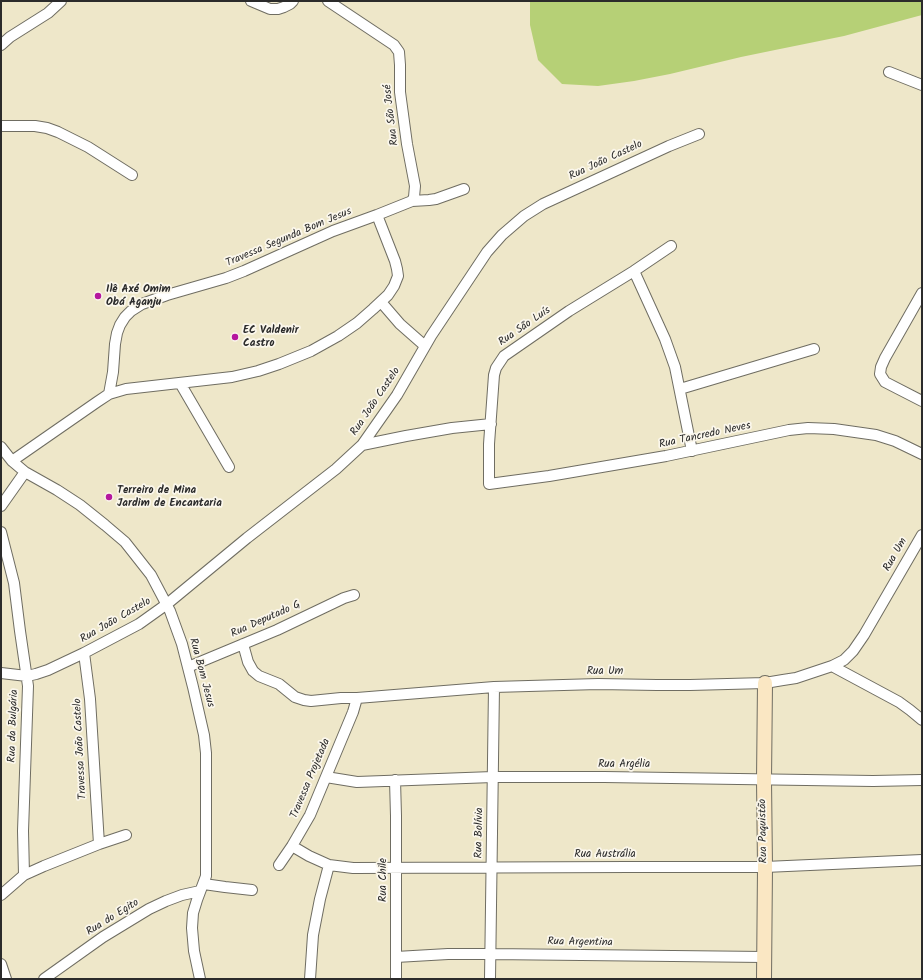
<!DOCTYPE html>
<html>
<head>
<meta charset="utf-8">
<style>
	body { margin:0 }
	#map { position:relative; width:923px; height:980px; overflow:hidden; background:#eee7c9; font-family:Kalam,sans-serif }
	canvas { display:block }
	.frame { position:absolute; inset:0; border:2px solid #2b2b2b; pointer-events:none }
</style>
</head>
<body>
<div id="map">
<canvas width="923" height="980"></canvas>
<div class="frame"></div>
</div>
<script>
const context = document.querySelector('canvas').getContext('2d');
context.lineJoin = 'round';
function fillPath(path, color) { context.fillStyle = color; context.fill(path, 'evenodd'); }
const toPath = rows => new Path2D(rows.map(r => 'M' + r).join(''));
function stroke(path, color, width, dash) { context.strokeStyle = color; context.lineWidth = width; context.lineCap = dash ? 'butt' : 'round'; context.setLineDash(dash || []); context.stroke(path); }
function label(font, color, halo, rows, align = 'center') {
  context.font = font + ' Kalam,sans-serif'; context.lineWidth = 3.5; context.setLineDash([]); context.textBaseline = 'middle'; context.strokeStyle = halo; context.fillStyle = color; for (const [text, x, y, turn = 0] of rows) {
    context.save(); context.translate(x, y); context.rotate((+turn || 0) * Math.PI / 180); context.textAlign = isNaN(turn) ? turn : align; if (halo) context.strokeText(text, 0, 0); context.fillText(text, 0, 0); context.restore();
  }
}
fillPath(toPath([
	[530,1,922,1,922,15,844,36,775,50,741,57,670,74,634,81,598,86,562,84,538,60,530,25]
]), '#b6d076');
const street = toPath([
	[251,1,270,9,278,9,284,7,290,4,293,1],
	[1,45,10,37,48,13,61,1],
	[889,72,922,85],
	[1,126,35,126,47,128,58,132,88,147,132,175],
	[412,201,429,200,436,199,464,189],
	[671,246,634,271,569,311,504,356,496,368,494,375,489,444,489,484,549,476,666,456,789,430,808,428,834,429,876,435,895,441,922,454],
	[634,271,665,339,675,367,692,451],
	[922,293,885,358,881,367,880,374,885,382,922,401],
	[381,302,400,324,425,346],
	[180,383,229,467],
	[680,389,814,349],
	[109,394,113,372,115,344,117,333,120,325,125,317,131,311,142,304,167,295,226,278,244,271,333,231,377,215,412,201,414,197,415,186,407,144,400,92,400,65,399,52,394,45,328,1],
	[362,445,406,436,452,428,491,424],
	[1,447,12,461,25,472,57,490,80,505,105,525,125,542,151,575,170,611,182,644,193,687,204,735,206,753,206,876,197,900,193,913,192,928,194,951,200,979],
	[12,461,97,402,109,394,126,389,232,377,258,371,279,364,311,351,338,336,357,323,373,309,388,295,394,286,398,276,397,269,395,261,377,215],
	[1,506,25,472],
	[1,532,14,583,20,631,28,686,23,831,24,875],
	[243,644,248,662,253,671,259,676,279,684,295,697,304,700,311,701,341,698,357,698,494,687,598,684,657,685,690,685,765,683,783,680,796,678,832,666,844,660,853,651,864,635,922,535],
	[84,653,90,699,99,844],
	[832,666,899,702,910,710,922,720],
	[188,667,277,630,344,598,354,595],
	[1,673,27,676,36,674,48,670,84,653,139,624,167,604,247,538,336,469,362,445,397,395,431,336,487,252,502,235,524,216,543,204,669,146,699,134],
	[326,777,357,782,493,777,604,777,873,781,922,780],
	[395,780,396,816,396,979],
	[292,846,309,856,329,865,353,868,629,867,765,867,922,860],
	[279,865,292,846,310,815,353,712,357,698],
	[204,884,225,887,252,890],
	[1,895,24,875,44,866,99,844,126,835],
	[396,957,448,954,490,954,764,957],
	[1,964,6,979],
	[44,979,103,937,149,909,166,901,182,895,200,891],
	[310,979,313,935,320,899,329,865],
	[490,979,494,687]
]);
const secondary = toPath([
	[764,979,765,867,764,780,765,683]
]);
stroke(street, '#6f6d62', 12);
stroke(secondary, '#6f6d62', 16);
stroke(street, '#fff', 10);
stroke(secondary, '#fae7c3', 14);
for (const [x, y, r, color] of [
	[98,296,4,"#b5179e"],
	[235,337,4,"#b5179e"],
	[109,497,4,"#b5179e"]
]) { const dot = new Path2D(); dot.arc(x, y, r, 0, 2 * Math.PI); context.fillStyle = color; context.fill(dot); stroke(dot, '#fbf7ec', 1.5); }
label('11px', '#2b2b2b', '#fbf7ec', [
	["Rua São José",392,115,-97],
	["Rua João Castelo",606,161,-25],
	["Travessa Segunda Bom Jesus",289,238,-23],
	["Rua São Luís",525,327,-35],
	["Rua João Castelo",376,402,-56],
	["Rua Tancredo Neves",705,436,-12],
	["Rua Um",896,555,-60],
	["Rua Deputado G",266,620,-24],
	["Rua João Castelo",116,621,-30],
	["Rua Um",605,672],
	["Rua Bom Jesus",201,673,75],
	["Rua da Bulgária",14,726,-88],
	["Travessa João Castelo",81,749,-93],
	["Rua Argélia",624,765],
	["Travessa Projetada",311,779,-67],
	["Rua Paquistão",764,831,-91],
	["Rua Bolívia",480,833,-89],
	["Rua Austrália",605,855],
	["Rua Chile",384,880,-90],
	["Rua do Egito",113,918,-32],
	["Rua Argentina",580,943,1]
]);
label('bold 11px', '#2b2b2b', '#fbf7ec', [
	["Ilê Axé Omim",106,290],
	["Obá Aganju",106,303],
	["EC Valdenir",243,331],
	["Castro",243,344],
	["Terreiro de Mina",117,491],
	["Jardim de Encantaria",117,504]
], 'left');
</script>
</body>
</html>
